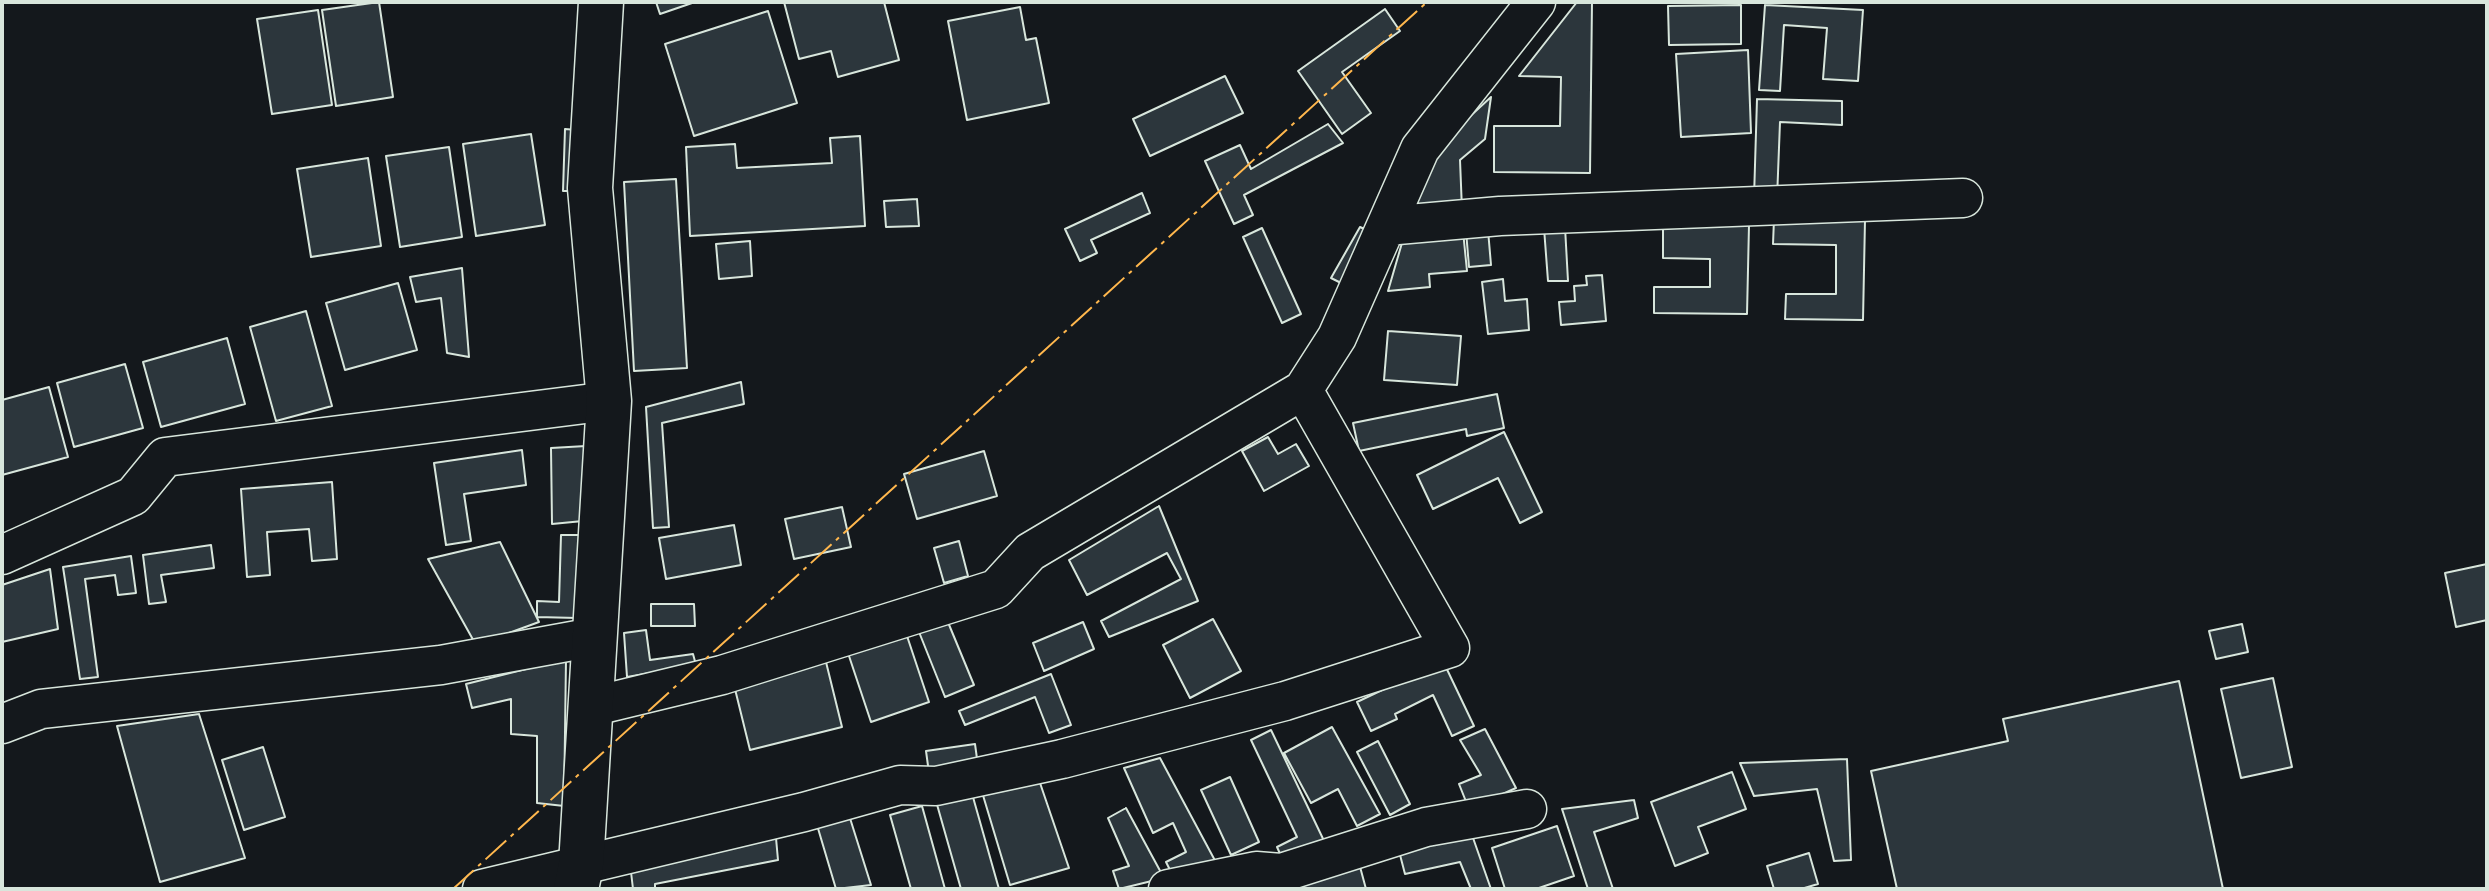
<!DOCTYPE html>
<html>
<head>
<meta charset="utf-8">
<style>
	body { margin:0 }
	#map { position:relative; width:2489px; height:891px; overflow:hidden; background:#14181c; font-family:"Asap Condensed",sans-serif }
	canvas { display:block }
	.frame { position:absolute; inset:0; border:4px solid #d8e6dc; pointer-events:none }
</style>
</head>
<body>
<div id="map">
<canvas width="2489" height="891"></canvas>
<div class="frame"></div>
</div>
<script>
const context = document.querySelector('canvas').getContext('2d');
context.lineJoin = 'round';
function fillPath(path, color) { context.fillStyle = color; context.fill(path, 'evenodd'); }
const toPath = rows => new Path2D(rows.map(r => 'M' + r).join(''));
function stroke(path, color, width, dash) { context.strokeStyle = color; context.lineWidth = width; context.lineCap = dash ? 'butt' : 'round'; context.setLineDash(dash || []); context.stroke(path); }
const building = toPath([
	[379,2,393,97,336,106,322,10,379,2],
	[656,2,695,2,660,14,656,2],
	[784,2,884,2,899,60,838,77,831,51,799,59,784,2],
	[1577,2,1592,2,1590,173,1494,172,1494,126,1560,126,1561,77,1519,76,1577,2],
	[1741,5,1741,44,1669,45,1668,6,1741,5],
	[1765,5,1863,10,1858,81,1823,79,1827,28,1784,25,1780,91,1759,90,1765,5],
	[1020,7,1026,40,1036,38,1049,103,967,120,948,21,1020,7],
	[1385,9,1400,31,1342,72,1371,113,1342,134,1298,71,1385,9],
	[318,10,332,105,272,114,257,19,318,10],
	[768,11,797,103,694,136,665,44,768,11],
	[1748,50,1751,133,1681,137,1676,54,1748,50],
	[1225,76,1243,113,1150,156,1133,119,1225,76],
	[1491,97,1485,139,1460,160,1462,210,1395,215,1429,154,1491,97],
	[1757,99,1842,101,1842,125,1780,122,1777,199,1754,198,1757,99],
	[1328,124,1343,143,1244,195,1253,215,1234,224,1205,161,1240,145,1251,169,1328,124],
	[565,129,589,131,586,191,563,191,565,129],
	[531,134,545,225,476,236,463,144,531,134],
	[860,136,865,226,690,236,686,147,735,144,737,168,832,163,830,138,860,136],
	[449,147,462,237,400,247,386,156,449,147],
	[368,158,381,246,311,257,297,169,368,158],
	[676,179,687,368,634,371,624,182,676,179],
	[1142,193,1150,213,1091,240,1097,253,1080,261,1065,229,1142,193],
	[917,199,919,226,886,227,884,201,917,199],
	[1774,219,1865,220,1863,320,1785,319,1786,294,1836,294,1836,245,1773,244,1774,219],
	[1663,224,1749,225,1747,314,1654,313,1654,287,1710,287,1710,259,1663,258,1663,224],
	[1360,227,1371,232,1345,285,1331,278,1360,227],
	[1565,227,1568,281,1548,281,1544,228,1565,227],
	[1262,228,1301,314,1282,323,1243,237,1262,228],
	[1488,230,1491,265,1469,267,1466,231,1488,230],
	[1463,231,1467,271,1429,274,1430,287,1388,291,1404,236,1463,231],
	[750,241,752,276,719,279,716,244,750,241],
	[462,268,469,357,447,353,441,298,416,302,410,277,462,268],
	[1602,275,1606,321,1561,325,1559,302,1575,301,1574,286,1587,285,1586,276,1602,275],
	[1503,279,1505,301,1527,299,1529,330,1488,334,1482,282,1503,279],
	[398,283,417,350,345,370,326,303,398,283],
	[306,311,332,406,276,421,250,327,306,311],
	[1388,331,1461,336,1457,385,1384,380,1388,331],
	[227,338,245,404,161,427,143,362,227,338],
	[125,364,143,428,74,447,57,383,125,364],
	[741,382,744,404,662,423,669,527,653,528,646,407,741,382],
	[49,387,68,457,2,475,2,400,49,387],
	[1497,394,1504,428,1467,436,1466,429,1359,451,1353,423,1497,394],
	[1504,432,1542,512,1520,523,1498,478,1433,509,1417,475,1504,432],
	[1268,437,1278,454,1296,444,1309,466,1264,491,1242,451,1268,437],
	[586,446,583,521,552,524,551,448,586,446],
	[522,450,526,485,464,494,471,541,446,545,434,463,522,450],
	[984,451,997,496,917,519,904,474,984,451],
	[332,482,337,559,312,561,309,529,267,532,270,575,247,577,241,489,332,482],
	[1159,506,1198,601,1109,637,1101,621,1181,579,1167,553,1087,595,1069,560,1159,506],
	[842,507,851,547,794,559,785,519,842,507],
	[734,525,741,565,666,579,659,538,734,525],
	[561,535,580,535,577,618,537,617,537,601,559,602,561,535],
	[959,541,968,576,944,583,934,548,959,541],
	[500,542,539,622,476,645,428,559,500,542],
	[211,545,214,568,161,575,166,602,149,604,143,555,211,545],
	[131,556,136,593,118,595,115,575,85,579,98,677,80,679,63,567,131,556],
	[2487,564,2487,620,2456,627,2445,573,2487,564],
	[50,569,58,629,2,642,2,585,50,569],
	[651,604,694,604,695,626,651,626,651,604],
	[945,615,974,685,945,697,917,627,945,615],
	[1213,619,1241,671,1190,698,1163,645,1213,619],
	[1083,622,1094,649,1044,671,1033,643,1083,622],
	[2242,624,2248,652,2216,659,2209,631,2242,624],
	[646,630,650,660,693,654,696,665,627,677,624,633,646,630],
	[905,630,929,702,871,722,847,650,905,630],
	[566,659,564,806,537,803,537,736,511,734,511,699,472,708,466,684,566,659],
	[1443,661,1474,726,1452,736,1433,695,1395,714,1397,719,1371,731,1357,702,1443,661],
	[826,662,842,727,750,750,734,685,826,662],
	[1051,674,1071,725,1049,733,1035,697,965,725,959,711,1051,674],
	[2273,678,2292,767,2241,778,2221,689,2273,678],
	[2179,681,2223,889,1897,889,1871,771,2008,741,2003,719,2179,681],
	[199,714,245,858,160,882,117,726,199,714],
	[1332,727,1380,814,1357,826,1338,789,1311,803,1284,753,1332,727],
	[1485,729,1516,788,1469,809,1459,784,1481,775,1460,740,1485,729],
	[1271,730,1326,845,1285,865,1277,847,1297,837,1251,740,1271,730],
	[1378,741,1410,804,1390,815,1357,752,1378,741],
	[975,744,978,766,929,773,926,751,975,744],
	[263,747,285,817,244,830,222,760,263,747],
	[1160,758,1219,868,1174,878,1166,862,1186,852,1173,823,1153,833,1124,768,1160,758],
	[1847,759,1851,860,1834,861,1817,789,1754,796,1740,763,1847,759],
	[1732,772,1746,809,1698,827,1708,853,1675,866,1651,802,1732,772],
	[1230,777,1259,842,1231,855,1201,790,1230,777],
	[1039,780,1069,868,1010,885,982,792,1039,780],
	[971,790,999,889,961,889,936,801,971,790],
	[1634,800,1638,818,1594,832,1613,889,1588,889,1562,809,1634,800],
	[922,806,945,889,911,889,890,815,922,806],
	[1126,808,1164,878,1119,889,1113,871,1129,866,1108,818,1126,808],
	[849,815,871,885,836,889,817,825,849,815],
	[1557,826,1574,876,1536,889,1505,889,1492,848,1557,826],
	[1472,835,1491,889,1471,889,1460,862,1405,874,1399,851,1472,835],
	[776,838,778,860,655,884,655,889,633,889,631,872,776,838],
	[1809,853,1818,884,1801,889,1774,889,1767,866,1809,853],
	[1359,863,1366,889,1301,889,1299,879,1359,863]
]);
fillPath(building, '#2c363c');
stroke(building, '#d8e6dc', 2);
const minor = toPath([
	[1386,226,1500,216,1963,198],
	[2,555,133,496,165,457,609,401],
	[590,707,722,675,996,589,1030,552,1303,390,1337,337,1420,149,1536,2],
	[2,724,41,709,441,665,594,637],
	[482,889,804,812,900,785,936,786,1062,759,1285,701,1450,648,1303,390],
	[1168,889,1256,871,1281,873,1426,827,1527,809]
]);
const tertiary = toPath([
	[576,889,581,865,609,401,590,188,601,2]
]);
stroke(minor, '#d8e6dc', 41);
stroke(tertiary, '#d8e6dc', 47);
stroke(minor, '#14181c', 38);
stroke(tertiary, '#14181c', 44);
stroke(toPath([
	[453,889,1427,2]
]), '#ffb74d', 2, [28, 6, 4, 6]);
</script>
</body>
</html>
